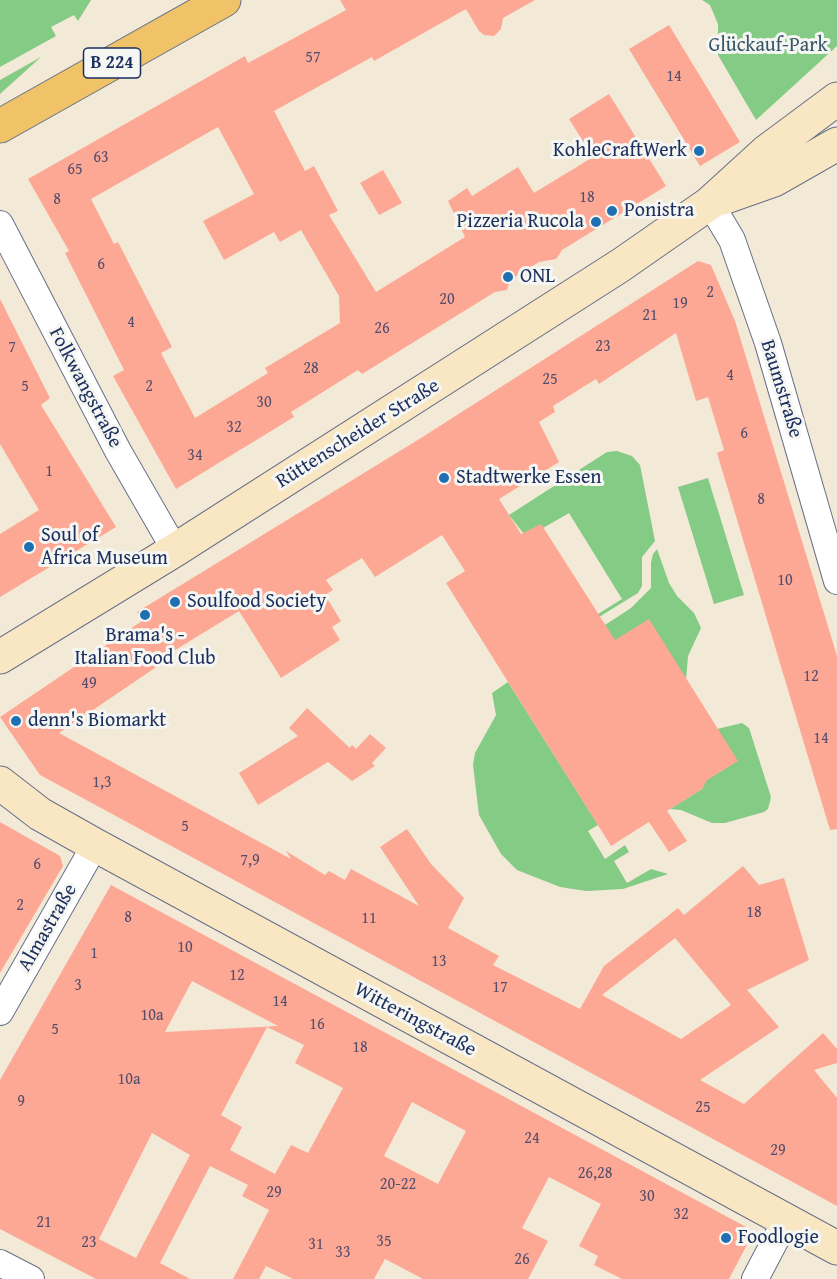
<!DOCTYPE html>
<html>
<head>
<meta charset="utf-8">
<style>
	body { margin:0 }
	canvas { display:block; background:#f3e9d7 }
</style>
</head>
<body>
<canvas width="837" height="1279"></canvas>
<script>
const context = document.querySelector('canvas').getContext('2d');
context.lineJoin = 'round';
function fillPath(path, color) { context.fillStyle = color; context.fill(path, 'evenodd'); }
const toPath = rows => new Path2D(rows.map(r => 'M' + r).join(''));
function stroke(path, color, width, dash) { context.strokeStyle = color; context.lineWidth = width; context.lineCap = dash ? 'butt' : 'round'; context.setLineDash(dash || []); context.stroke(path); }
function label(font, color, halo, rows, align = 'center') {
  context.font = font + ' "Gentium Book Plus",serif'; context.lineWidth = 6; context.setLineDash([]); context.textBaseline = 'middle'; context.strokeStyle = halo; context.fillStyle = color; for (const [text, x, y, turn = 0] of rows) {
    context.save(); context.translate(x, y); context.rotate((+turn || 0) * Math.PI / 180); context.textAlign = isNaN(turn) ? turn : align; if (halo) context.strokeText(text, 0, 0); context.fillText(text, 0, 0); context.restore();
  }
}
fillPath(toPath([
	[0,0,91,0,78,21,74,15,51,27,56,36,0,67],
	[702,0,837,0,837,46,756,120,718,55,718,24,710,5],
	[41,57,0,94,0,80],
	[617,451,632,456,640,465,655,541,642,557,642,586,638,593,599,617,598,614,622,599,569,513,543,528,524,534,509,515,607,452],
	[708,478,744,595,714,604,678,487],
	[657,549,669,583,677,596,694,613,701,628,688,656,686,680,614,641,605,625,631,608,651,588,651,563,653,554],
	[508,682,598,825,588,831,605,859,625,845,629,852,614,861,627,883,651,869,668,874,623,889,586,891,560,887,517,870,501,854,479,815,473,765,475,753,496,715,492,693],
	[742,723,749,728,771,797,768,809,764,812,725,823,712,823,681,810,670,809,702,789,703,782,737,761,717,729]
]), '#84cb86');
fillPath(toPath([
	[340,0,535,0,503,18,501,29,494,36,484,35,479,31,466,9,374,61,372,57,274,111,305,171,314,166,338,211,329,215,376,292,465,237,448,201,467,188,472,196,518,167,534,193,593,157,569,119,609,94,666,186,562,250,556,259,539,262,510,280,507,290,495,292,362,374,358,370,291,412,294,417,176,489,113,376,124,370,65,253,69,251,28,179,245,56,248,63,346,10],
	[218,127,254,194,203,221,224,260,274,232,280,242,301,230,339,296,340,323,265,368,268,373,195,418,161,353,172,347,118,242,114,244,91,199],
	[669,25,740,142,700,166,629,49],
	[383,170,402,203,379,215,360,183],
	[698,261,711,265,735,321,837,656,837,829,830,830,717,453,724,450,708,397,696,401,676,333,599,384,596,379,553,406,555,412,539,422,559,462,499,499,521,534,541,524,615,640,649,619,738,761,707,780,702,789,667,811,687,841,669,852,649,822,611,846,446,583,465,571,442,535,375,577,362,558,326,580,333,590,325,595,341,621,332,627,340,640,281,678,239,611,172,652,174,655,59,733,291,859,286,851,325,875,329,871,345,880,351,869,419,906,380,847,407,829,431,864,464,898,448,928,499,956,493,965,580,1009,604,966,678,908,684,915,743,866,759,885,784,878,809,960,747,990,779,1027,700,1080,744,1104,823,1033,837,1049,837,1063,814,1070,837,1098,837,1206,40,775,0,717,142,621,137,612,421,438],
	[675,938,731,1005,681,1039,602,995],
	[0,299,50,398,41,405,116,527,0,597,0,534,39,510,0,444],
	[307,708,350,748,352,745,356,749,370,734,386,748,372,763,375,766,352,781,328,762,258,805,239,773,298,736,289,728],
	[0,822,60,856,63,866,0,973],
	[111,885,748,1228,751,1237,729,1279,622,1279,594,1265,598,1256,579,1246,601,1204,549,1177,522,1228,548,1241,528,1279,423,1279,385,1259,374,1279,293,1279,266,1266,259,1279,233,1279,269,1210,242,1196,248,1185,210,1166,160,1263,190,1279,96,1279,0,1229,0,1080],
	[192,981,278,1026,165,1032],
	[267,1027,304,1045,295,1063,343,1088,308,1153,291,1145,275,1174,230,1150,242,1127,221,1115],
	[412,1102,466,1131,438,1184,384,1156],
	[152,1133,190,1155,136,1258,99,1239]
]), '#fda894');
const street = toPath([
	[710,203,732,240,768,343,837,581],
	[0,224,118,451,175,550],
	[0,1012,95,845],
	[0,1263,31,1279],
	[755,1279,786,1220]
]);
const secondary = toPath([
	[723,198,774,180,837,144],
	[0,657,175,550,621,265,710,203,767,151,837,99],
	[0,783,40,814,95,845,837,1248]
]);
const primary = toPath([
	[0,126,224,0]
]);
stroke(street, '#677088', 28);
stroke(secondary, '#677088', 35);
stroke(primary, '#677088', 35);
stroke(street, '#fff', 26);
stroke(secondary, '#f9e7c3', 33);
stroke(primary, '#f0c369', 33);
for (const [x, y, r, color] of [
	[699,151,6,"#1f6fb2"],
	[612,211,6,"#1f6fb2"],
	[596,222,6,"#1f6fb2"],
	[508,277,6,"#1f6fb2"],
	[444,478,6,"#1f6fb2"],
	[29,547,6,"#1f6fb2"],
	[175,602,6,"#1f6fb2"],
	[145,615,6,"#1f6fb2"],
	[16,721,6,"#1f6fb2"],
	[726,1238,6,"#1f6fb2"]
]) { const dot = new Path2D(); dot.arc(x, y, r, 0, 2 * Math.PI); context.fillStyle = color; context.fill(dot); stroke(dot, '#f6f6f2', 2); }
label('16px', '#544d6c', null, [
	["57",313,58],
	["14",674,77],
	["63",101,158],
	["65",75,170],
	["18",587,198],
	["8",57,200],
	["6",101,265],
	["2",710,293],
	["20",447,300],
	["19",680,304],
	["21",650,316],
	["4",131,323],
	["26",382,329],
	["23",603,347],
	["7",12,348],
	["28",311,369],
	["4",730,376],
	["25",550,380],
	["5",25,387],
	["2",149,387],
	["30",264,403],
	["32",234,428],
	["6",744,434],
	["34",195,456],
	["1",49,472],
	["8",761,500],
	["10",785,581],
	["12",811,677],
	["49",89,684],
	["14",821,739],
	["1,3",102,783],
	["5",185,827],
	["7,9",250,861],
	["6",37,865],
	["2",20,906],
	["18",754,913],
	["8",128,918],
	["11",369,919],
	["10",185,948],
	["1",94,954],
	["13",439,962],
	["12",237,976],
	["3",78,986],
	["17",500,988],
	["14",280,1002],
	["10a",152,1016],
	["16",317,1025],
	["5",55,1030],
	["18",360,1048],
	["10a",129,1080],
	["9",21,1102],
	["25",703,1108],
	["24",532,1139],
	["29",778,1151],
	["26,28",595,1174],
	["20-22",398,1185],
	["29",274,1193],
	["30",647,1197],
	["32",681,1215],
	["21",44,1223],
	["35",384,1242],
	["23",89,1243],
	["31",316,1245],
	["33",343,1253],
	["26",522,1260]
]);
for (const [x, y, w] of [
	[112,63,57]
]) { const box = new Path2D(); box.roundRect(x - w / 2, y - 15, w, 30, 4.5); context.fillStyle = '#f6f6f2'; context.fill(box); stroke(box, '#1b2f5e', 1.5); }
label('bold 18px', '#1b2f5e', null, [
	["B 224",112,63]
]);
label('20px', '#355668', '#f6f6f2', [
	["Glückauf-Park",768,46]
]);
label('20px', '#1b2f5e', '#f6f6f2', [
	["KohleCraftWerk",687,151,"right"],
	["Ponistra",624,211],
	["Pizzeria Rucola",584,222,"right"],
	["ONL",520,277],
	["Stadtwerke Essen",456,478],
	["Soul of",41,536],
	["Africa Museum",41,559],
	["Soulfood Society",187,602],
	["Brama's -",145,636,"center"],
	["Italian Food Club",145,659,"center"],
	["denn's Biomarkt",28,721],
	["Foodlogie",738,1238]
], 'left');
label('20px', '#1b2f5e', '#f6f6f2', [
	["Folkwangstraße",85,388,62],
	["Baumstraße",781,389,73],
	["Rüttenscheider Straße",358,434,-32],
	["Almastraße",48,928,-60],
	["Witteringstraße",415,1020,28]
]);
</script>
</body>
</html>
